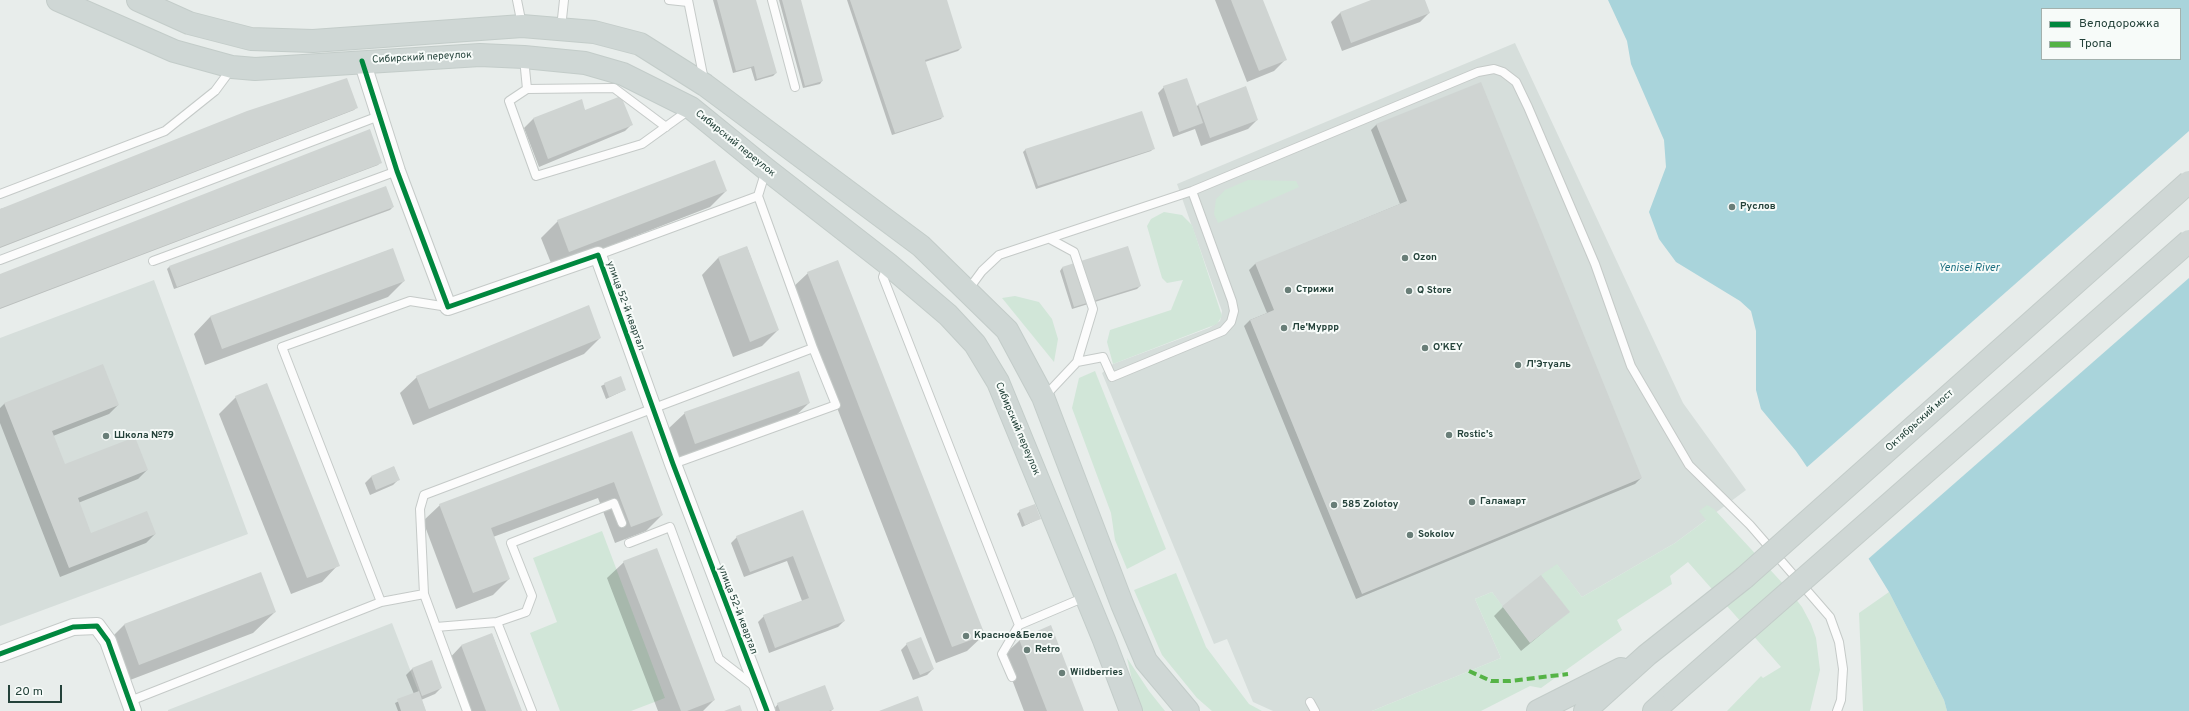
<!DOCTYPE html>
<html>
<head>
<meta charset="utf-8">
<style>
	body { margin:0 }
	#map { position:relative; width:2189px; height:711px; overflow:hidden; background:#e8edeb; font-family:Overpass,sans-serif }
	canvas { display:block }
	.legend { position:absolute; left:2041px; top:8px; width:140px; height:52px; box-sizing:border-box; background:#f7fbf9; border:1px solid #a3b1ad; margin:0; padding:5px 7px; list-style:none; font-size:12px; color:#24423a }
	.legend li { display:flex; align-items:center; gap:8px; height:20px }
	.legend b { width:20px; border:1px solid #a3b1ad }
	.scale { position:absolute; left:8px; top:685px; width:54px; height:18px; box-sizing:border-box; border:2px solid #24423a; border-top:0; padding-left:5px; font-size:12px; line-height:14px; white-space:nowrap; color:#24423a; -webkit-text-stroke:3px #f7fbf9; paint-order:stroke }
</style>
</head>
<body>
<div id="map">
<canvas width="2189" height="711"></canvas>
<ul class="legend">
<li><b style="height:5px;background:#00873e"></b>Велодорожка</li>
<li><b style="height:5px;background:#55b346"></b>Тропа</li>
</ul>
<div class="scale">20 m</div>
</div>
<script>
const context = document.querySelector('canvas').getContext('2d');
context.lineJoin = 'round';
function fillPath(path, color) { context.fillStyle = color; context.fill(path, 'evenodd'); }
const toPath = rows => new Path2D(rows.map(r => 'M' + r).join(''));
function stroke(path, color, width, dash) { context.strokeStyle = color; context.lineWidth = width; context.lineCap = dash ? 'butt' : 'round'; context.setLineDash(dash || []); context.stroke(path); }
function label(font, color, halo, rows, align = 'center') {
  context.font = font + ' Overpass,sans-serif'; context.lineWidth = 4; context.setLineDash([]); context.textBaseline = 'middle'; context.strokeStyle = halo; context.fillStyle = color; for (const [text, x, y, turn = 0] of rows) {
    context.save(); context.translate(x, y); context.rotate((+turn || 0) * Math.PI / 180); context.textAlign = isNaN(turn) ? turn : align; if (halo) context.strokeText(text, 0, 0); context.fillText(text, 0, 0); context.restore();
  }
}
fillPath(toPath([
	[1515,43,1683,403,1746,490,1675,543,1582,597,1557,565,1502,606,1492,592,1475,599,1501,658,1372,711,1273,711,1253,702,1227,639,1214,644,1102,373,1113,364,1209,328,1220,321,1222,311,1177,184],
	[154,280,248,534,0,626,0,338],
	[392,623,426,711,168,711,168,710]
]), '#d6dedb');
fillPath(toPath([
	[1248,180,1296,181,1299,187,1218,223,1214,214,1216,199,1225,190],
	[1164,212,1182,215,1192,225,1222,316,1217,324,1113,364,1107,342,1110,330,1171,310,1183,280,1167,283,1162,278,1147,226,1151,219],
	[1015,296,1039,302,1052,319,1058,339,1054,362,1002,298],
	[1095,371,1166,549,1127,569,1115,540,1111,513,1072,408,1079,378],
	[1707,505,1714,509,1787,588,1802,607,1811,624,1816,638,1820,670,1810,711,1727,711,1761,676,1763,678,1781,667,1688,562,1670,576,1672,584,1617,620,1622,630,1541,688,1530,686,1481,711,1372,711,1501,658,1475,599,1492,592,1530,642,1569,612,1541,575,1557,564,1582,597,1675,543,1706,520,1699,511],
	[602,531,665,698,631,711,560,711,530,633,557,622,533,558],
	[1176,573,1206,647,1249,704,1262,711,1212,711,1197,698,1162,655,1134,590],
	[1889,592,1944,700,1947,711,1863,711,1859,613],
	[1127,658,1149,691,1165,711,1139,711]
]), '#d1e6d8');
fillPath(toPath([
	[1608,0,2189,0,2189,711,1947,711,1944,700,1889,592,1859,543,1796,451,1761,409,1756,390,1756,331,1751,311,1740,301,1676,262,1659,239,1649,212,1666,167,1664,140,1631,64,1627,41],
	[2042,9,2180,9,2180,59,2042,59]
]), '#a9d4db');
fillPath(toPath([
	[2189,131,2189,278,1867,560,1806,468]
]), '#e8edeb');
fillPath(toPath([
	[713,0,755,0,776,73,773,76,755,81,751,68,733,73],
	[779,0,800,0,822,81,820,84,803,88],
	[847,0,946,0,961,48,958,51,925,62,943,116,941,119,892,135],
	[1215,0,1262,0,1285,60,1274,71,1247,82],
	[1374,0,1424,0,1429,13,1420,22,1342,51,1331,22,1340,13],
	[1164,87,1196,107,1198,105,1257,120,1248,129,1201,146,1195,129,1173,137,1158,93],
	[581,100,585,111,631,125,625,131,539,167,524,128,533,119],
	[356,108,354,110,0,248,0,209],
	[1377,124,1641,478,1635,484,1356,599,1244,326,1250,320,1267,313,1249,270,1255,264,1400,204,1371,130],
	[1026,149,1153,149,1151,151,1036,189,1023,152],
	[380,163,378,165,0,309,0,275],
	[726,191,710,207,553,268,541,238,558,221],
	[393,207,390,210,174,289,167,269,169,267],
	[747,247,778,330,762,346,733,357,702,275,718,258],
	[1128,248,1140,286,1137,289,1072,309,1060,271,1062,268],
	[392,249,404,281,388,297,205,365,194,334,210,317],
	[808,273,984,635,967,651,936,663,791,289],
	[600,338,584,354,413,425,400,393,417,377],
	[620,377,625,390,606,399,601,386],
	[236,397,338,565,322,582,291,594,219,414],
	[5,403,118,405,109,414,53,436,64,465,147,470,138,479,78,503,91,535,155,534,146,543,60,577,0,423,0,408],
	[809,403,792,419,679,460,668,429,685,413],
	[631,433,662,515,646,531,615,543,598,498,493,537,509,579,493,595,456,609,423,521,440,505],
	[394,467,399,479,393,485,370,495,365,483,371,477],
	[1020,511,1039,519,1022,527,1017,514],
	[802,512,844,621,838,627,769,653,758,622,764,616,802,601,787,561,744,577,731,543,737,537],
	[624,562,714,700,703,711,658,711,607,578],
	[260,573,275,612,253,633,117,685,103,646,124,625],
	[1503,607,1568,612,1521,651,1494,616],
	[492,634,521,711,463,711,445,663,461,646],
	[1020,640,1083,711,1024,711,1003,656],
	[907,644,933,669,927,675,913,680,901,650],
	[431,661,441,688,435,694,421,700,425,711,398,711,395,703,414,694,406,675,412,669],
	[778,704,833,709,831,711,772,711]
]), '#0003');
fillPath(toPath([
	[717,0,756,0,777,73,757,79,754,66,736,71],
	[782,0,801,0,823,81,805,86],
	[850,0,947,0,962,48,925,60,944,117,895,133],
	[1231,0,1263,0,1287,60,1259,71],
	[1371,0,1425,0,1430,13,1351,43,1340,12],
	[347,78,358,108,0,247,0,209,247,111],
	[1187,78,1203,123,1179,132,1163,86],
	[1481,82,1642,478,1362,594,1250,320,1274,310,1255,263,1407,201,1376,124],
	[1246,86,1258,120,1210,138,1198,104],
	[621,96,633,125,548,159,533,118,582,99,585,110],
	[1142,111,1155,149,1038,186,1025,149],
	[370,129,382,163,0,308,0,274],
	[715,160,727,191,569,252,557,220],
	[386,186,394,207,177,287,169,266],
	[747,246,779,330,750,342,718,257],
	[1128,246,1141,286,1074,307,1062,267],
	[393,248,405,281,222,349,210,316],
	[838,260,985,635,952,647,807,272],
	[589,305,601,338,429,409,416,376],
	[103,364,119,405,52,431,65,464,135,437,148,470,78,498,91,533,147,511,156,534,69,568,4,403],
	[799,371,810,403,695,444,684,412],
	[621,376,626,390,609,397,604,383],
	[267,383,340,566,307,578,235,396],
	[632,431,663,515,631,527,614,482,491,528,510,579,473,593,439,504],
	[394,466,400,480,376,490,371,476],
	[1035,504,1041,519,1025,525,1019,510],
	[803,510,845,621,775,648,763,615,809,598,793,556,750,572,736,536],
	[657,548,715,700,687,711,681,711,623,561],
	[261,572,276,612,139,665,124,624],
	[1541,575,1570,612,1530,643,1502,606],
	[1051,625,1084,711,1047,711,1019,639],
	[492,633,522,711,486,711,461,645],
	[921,637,934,669,920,675,906,643],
	[432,660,442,688,422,696,412,668],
	[825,685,834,709,829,711,780,711,777,703],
	[419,691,426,711,401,711,397,699],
	[918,696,923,711,879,711],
	[740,705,742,711,724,711]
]), '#cfd4d2');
const service = toPath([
	[517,0,522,25],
	[669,0,688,2],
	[688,0,704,80],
	[772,0,795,87],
	[561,28,564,0],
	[524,58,527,89,509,101,536,176,642,144,689,110],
	[527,89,614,88,666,127],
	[0,194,165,131,215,91,232,68],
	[598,255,758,196],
	[0,260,379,116],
	[153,261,397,171],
	[887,266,883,277,1019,625,1085,597],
	[968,290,982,271,999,255,1192,191,1478,72,1494,69,1503,72,1516,82,1528,107,1595,264,1631,366,1689,465,1750,525,1830,617,1839,642,1843,669,1841,700,1837,711],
	[1077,362,1103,357,1112,377,1223,331,1231,322,1234,311,1232,301,1192,191],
	[1045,396,1077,362,1093,309,1074,252,1050,239],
	[673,464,836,405,813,348],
	[629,543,670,527,719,659,754,686],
	[424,594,420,509,424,495,813,348,758,196,766,170],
	[381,602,424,594,467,711],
	[497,622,532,711],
	[436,627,497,622,526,612,532,596,511,543,614,503,622,523],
	[1012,677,1002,654,1019,625],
	[130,701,381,602,282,347,410,301,448,307],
	[1310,702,1315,711]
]);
const minor = toPath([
	[362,61,397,171,448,307,598,255,673,464,767,711],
	[0,654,73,627,97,626,108,641,133,711]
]);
const primary = toPath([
	[58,0,174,51,232,67,255,69,480,55,524,57,585,63,623,74,691,108,766,169,888,264,948,315,975,344,998,382,1104,640,1131,711],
	[138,0,189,23,251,39,313,41,522,26,594,32,640,44,705,85,921,246,1007,330,1043,397,1122,604,1146,661,1188,711],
	[1538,711,1621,669],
	[1585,711,1647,655,1744,578],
	[1654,711,1674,693]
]);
stroke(service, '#c5cac8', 10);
stroke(minor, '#c5cac8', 18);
stroke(primary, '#c3ccc9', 24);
stroke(service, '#fcfcfc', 8);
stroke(minor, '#fcfcfc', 16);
stroke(primary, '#cfd7d5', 22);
const primaryBridge = toPath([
	[1744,578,2189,182],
	[1674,693,2189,241]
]);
stroke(primaryBridge, '#c3ccc9', 24, []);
stroke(primaryBridge, '#cfd7d5', 22);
stroke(toPath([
	[1469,671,1491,681,1510,681,1568,674]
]), '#55b346', 4, [8, 4]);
stroke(toPath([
	[362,61,397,171,448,307,598,255,673,464,767,711],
	[0,654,73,627,97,626,108,641,133,711]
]), '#00873e', 5);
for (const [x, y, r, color] of [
	[1732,207,4,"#697e78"],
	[1405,258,4,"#697e78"],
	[1288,290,4,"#697e78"],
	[1409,291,4,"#697e78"],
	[1284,328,4,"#697e78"],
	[1425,348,4,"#697e78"],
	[1518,365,4,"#697e78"],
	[1449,435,4,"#697e78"],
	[106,436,4,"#697e78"],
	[1472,502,4,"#697e78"],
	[1334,505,4,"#697e78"],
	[1410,535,4,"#697e78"],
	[966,636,4,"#697e78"],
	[1027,650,4,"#697e78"],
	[1062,673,4,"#697e78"]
]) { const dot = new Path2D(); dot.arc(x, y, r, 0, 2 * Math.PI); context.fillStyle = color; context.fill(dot); stroke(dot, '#f7fbf9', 1.5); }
label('10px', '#24423a', '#f7fbf9', [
	["Сибирский переулок",422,58,-3],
	["Сибирский переулок",735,144,39],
	["улица 52-й квартал",625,306,70],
	["Октябрьский мост",1920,421,-42],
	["Сибирский переулок",1017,429,67],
	["улица 52-й квартал",737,610,69]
]);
label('bold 10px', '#24423a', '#f7fbf9', [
	["Руслов",1740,207],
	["Ozon",1413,258],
	["Стрижи",1296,290],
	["Q Store",1417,291],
	["Ле'Муррр",1292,328],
	["O’KEY",1433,348],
	["Л'Этуаль",1526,365],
	["Rostic's",1457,435],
	["Школа №79",114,436],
	["Галамарт",1480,502],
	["585 Zolotoy",1342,505],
	["Sokolov",1418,535],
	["Красное&Белое",974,636],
	["Retro",1035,650],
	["Wildberries",1070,673]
], 'left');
label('italic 11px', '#1c6f80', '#f7fbf9', [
	["Yenisei River",1969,269]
]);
</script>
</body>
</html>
